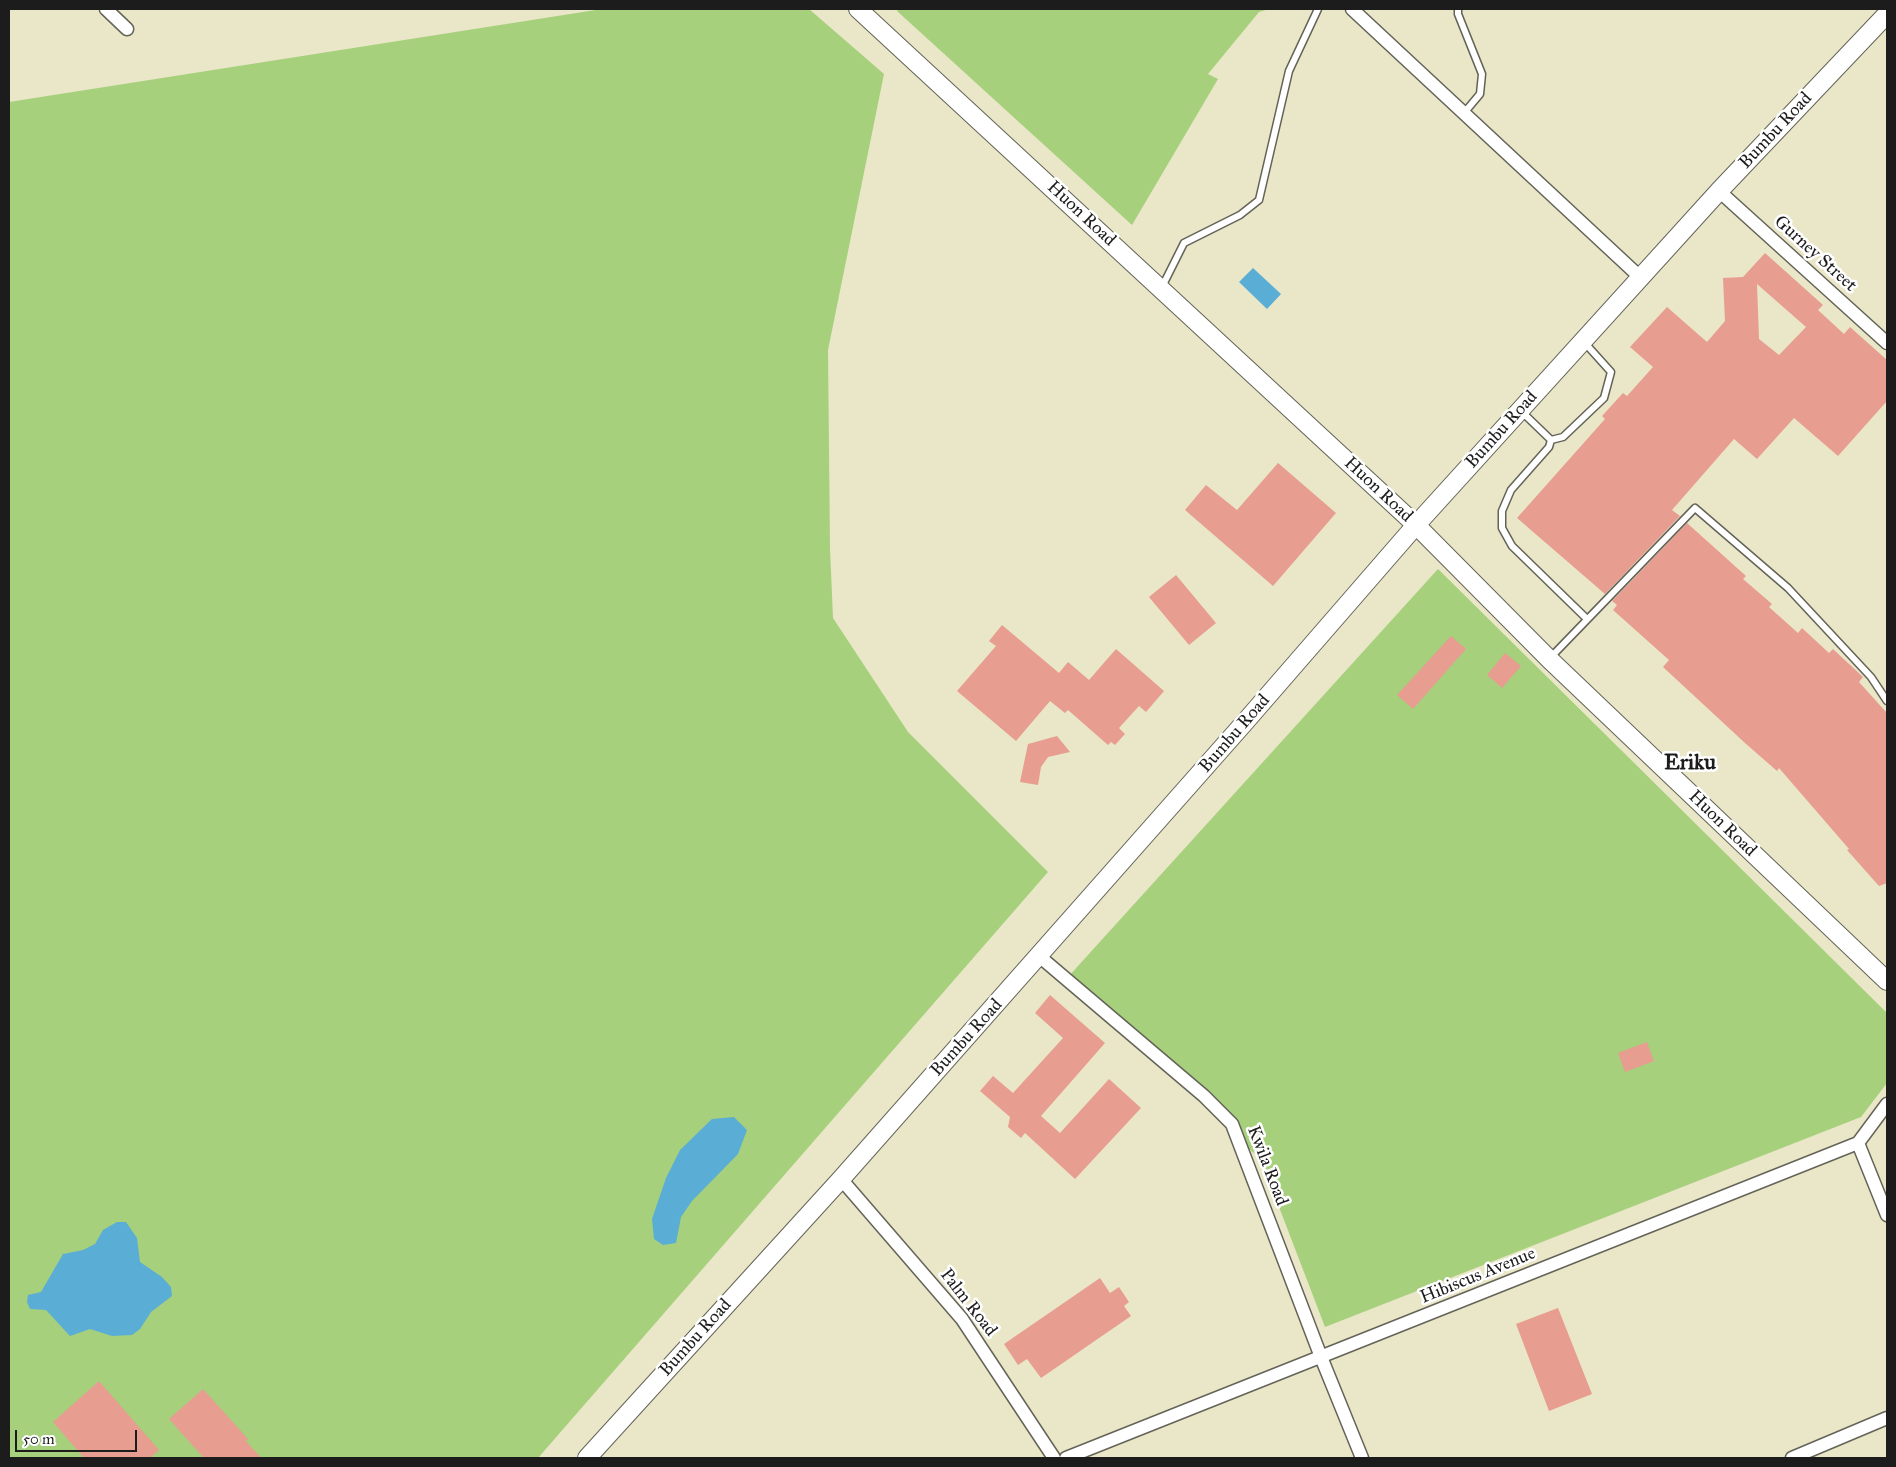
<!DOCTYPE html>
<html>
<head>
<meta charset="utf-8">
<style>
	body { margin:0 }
	#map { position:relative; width:1896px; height:1467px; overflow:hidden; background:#eae6c8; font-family:"IM FELL Great Primer",serif }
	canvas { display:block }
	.frame { position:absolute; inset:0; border:10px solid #1c1c1c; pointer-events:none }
	.scale { position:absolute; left:15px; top:1430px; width:122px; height:22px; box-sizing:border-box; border:2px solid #1c1c1c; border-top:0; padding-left:6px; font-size:15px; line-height:18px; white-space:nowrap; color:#1c1c1c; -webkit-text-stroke:4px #fff; paint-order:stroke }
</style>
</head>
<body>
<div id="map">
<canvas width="1896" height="1467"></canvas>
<div class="frame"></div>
<div class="scale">50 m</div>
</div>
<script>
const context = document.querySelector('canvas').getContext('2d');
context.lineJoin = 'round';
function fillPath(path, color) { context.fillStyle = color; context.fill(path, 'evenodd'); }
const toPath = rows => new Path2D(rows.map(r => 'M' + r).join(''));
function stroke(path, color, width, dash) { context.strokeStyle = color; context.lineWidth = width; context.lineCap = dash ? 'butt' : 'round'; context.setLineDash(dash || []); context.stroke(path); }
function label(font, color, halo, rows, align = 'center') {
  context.font = font + ' "IM FELL Great Primer",serif'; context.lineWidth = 5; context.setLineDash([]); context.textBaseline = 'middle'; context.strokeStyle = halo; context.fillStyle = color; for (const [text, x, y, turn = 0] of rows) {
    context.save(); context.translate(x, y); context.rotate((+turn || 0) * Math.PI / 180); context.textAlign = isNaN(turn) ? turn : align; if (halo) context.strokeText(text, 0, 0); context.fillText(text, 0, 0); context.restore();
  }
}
fillPath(toPath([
	[602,9,809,9,884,74,828,350,830,549,833,618,908,732,1048,872,538,1458,9,1458,9,102],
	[899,9,1269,9,1259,12,1208,74,1218,79,1132,225,897,11],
	[1438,569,1887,1013,1887,1083,1861,1117,1325,1327,1261,1160,1068,977]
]), '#a6d07c');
fillPath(toPath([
	[1253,268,1281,294,1267,309,1239,282],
	[734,1117,747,1130,738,1154,692,1201,681,1217,676,1243,663,1245,654,1239,652,1219,666,1178,680,1150,712,1119],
	[117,1222,126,1222,137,1238,140,1262,162,1277,171,1287,172,1296,151,1312,140,1329,132,1335,112,1336,90,1329,70,1336,46,1310,30,1309,27,1302,28,1295,41,1292,63,1254,83,1250,95,1244,103,1230]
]), '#5aadd5');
fillPath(toPath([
	[1765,253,1823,305,1818,310,1844,334,1850,327,1887,360,1887,401,1838,456,1794,418,1757,459,1734,439,1672,510,1680,516,1605,594,1517,518,1605,419,1602,416,1623,393,1627,396,1653,367,1630,347,1667,307,1707,342,1725,321,1723,278,1743,277],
	[1757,284,1806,327,1779,355,1759,339],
	[1278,463,1336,513,1273,586,1185,510,1206,485,1237,510],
	[1687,523,1746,576,1743,579,1772,604,1769,607,1798,633,1802,628,1829,653,1833,649,1863,677,1859,682,1887,713,1887,883,1879,886,1847,850,1849,849,1779,768,1777,771,1745,743,1663,667,1669,660,1613,610,1617,605,1612,601],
	[1176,575,1216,623,1189,645,1149,597],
	[1002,625,1059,673,1068,662,1089,680,1116,649,1164,691,1146,712,1139,706,1119,728,1125,734,1115,745,1111,742,1108,745,1068,710,1065,713,1050,701,1016,741,957,691,996,646,989,641],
	[1451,636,1466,649,1413,709,1397,695],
	[1505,653,1521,666,1502,688,1487,675],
	[1057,736,1070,752,1048,757,1041,767,1038,785,1020,782,1028,744],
	[1050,995,1105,1043,1041,1116,1060,1133,1109,1079,1141,1108,1075,1179,1025,1133,1021,1138,1008,1127,1010,1117,980,1091,993,1076,1013,1093,1063,1038,1035,1013],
	[1647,1042,1654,1061,1625,1072,1618,1053],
	[1100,1278,1110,1293,1119,1287,1129,1302,1124,1306,1131,1316,1041,1378,1027,1359,1018,1365,1004,1344],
	[1558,1308,1592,1394,1549,1411,1516,1324],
	[99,1381,159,1450,150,1458,84,1458,53,1422],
	[203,1389,248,1439,246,1441,261,1458,204,1458,169,1419]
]), '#e79d90');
const lane = toPath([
	[1458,9,1458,14,1482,74,1480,94,1464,113],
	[1162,287,1184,243,1240,215,1259,200,1289,71,1318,9],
	[1521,411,1551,440,1549,447,1511,490,1502,511,1502,528,1512,546,1587,619],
	[1551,440,1563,437,1604,398,1611,372,1584,342],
	[1550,658,1695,508,1788,588,1871,677,1887,701]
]);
const street = toPath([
	[106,9,127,29],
	[1352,9,1641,278],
	[1719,191,1887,343],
	[1039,956,1204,1096,1232,1124,1321,1357,1362,1458],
	[1858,1143,1887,1215],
	[841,1179,962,1319,1054,1458],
	[1066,1458,1858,1143,1887,1104],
	[1792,1458,1887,1418]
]);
const secondary = toPath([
	[858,9,1416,525,1549,659,1887,981],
	[587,1458,841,1179,1245,722,1416,525,1719,191,1887,14]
]);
stroke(lane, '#646358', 9);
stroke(street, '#646358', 15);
stroke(secondary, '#646358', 20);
stroke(lane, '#fff', 6);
stroke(street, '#fff', 12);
stroke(secondary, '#fff', 18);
label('18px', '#1c1c1c', '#fff', [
	["Bumbu Road",1776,131,-47],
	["Huon Road",1081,214,43],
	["Gurney Street",1815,254,42],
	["Bumbu Road",1502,430,-48],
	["Huon Road",1378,490,43],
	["Bumbu Road",1235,734,-49],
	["Huon Road",1722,824,44],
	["Bumbu Road",967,1038,-48],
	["Kwila Road",1267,1166,69],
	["Hibiscus Avenue",1478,1276,-22],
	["Palm Road",968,1303,52],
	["Bumbu Road",696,1338,-48]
]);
label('bold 22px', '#1c1c1c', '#fff', [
	["Eriku",1690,764]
]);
</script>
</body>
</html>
